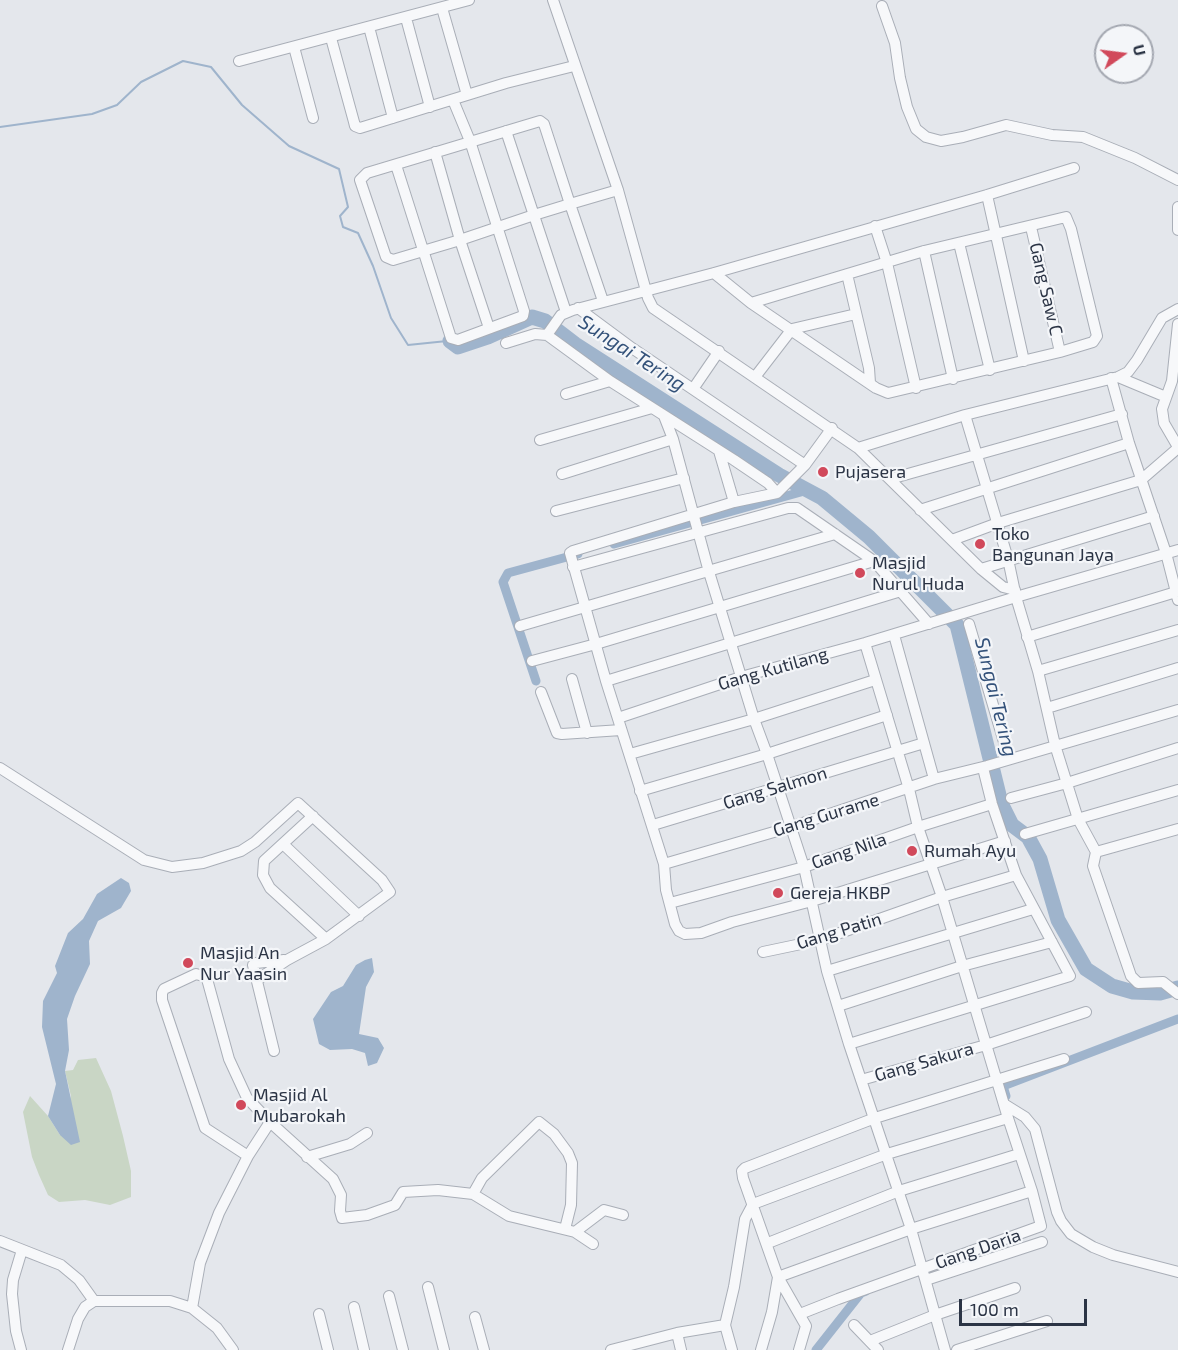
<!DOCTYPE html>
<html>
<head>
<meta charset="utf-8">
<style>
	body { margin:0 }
	#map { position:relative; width:1178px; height:1350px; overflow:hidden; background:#e4e7ec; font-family:"Exo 2",sans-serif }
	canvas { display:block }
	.north { position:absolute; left:1094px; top:24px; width:60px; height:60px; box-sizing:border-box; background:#f4f6f9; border:2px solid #a4a8b1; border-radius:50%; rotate:76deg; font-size:16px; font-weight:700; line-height:24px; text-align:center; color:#2b3445 }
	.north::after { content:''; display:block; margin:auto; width:21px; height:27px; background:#d1495b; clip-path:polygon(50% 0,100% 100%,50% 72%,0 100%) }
	.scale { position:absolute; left:959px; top:1299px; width:128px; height:27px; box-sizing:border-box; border:3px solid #2b3445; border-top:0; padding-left:8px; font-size:18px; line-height:21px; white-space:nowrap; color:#2b3445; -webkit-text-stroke:4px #f4f6f9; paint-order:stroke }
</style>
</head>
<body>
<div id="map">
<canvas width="1178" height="1350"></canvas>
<div class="north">U</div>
<div class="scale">100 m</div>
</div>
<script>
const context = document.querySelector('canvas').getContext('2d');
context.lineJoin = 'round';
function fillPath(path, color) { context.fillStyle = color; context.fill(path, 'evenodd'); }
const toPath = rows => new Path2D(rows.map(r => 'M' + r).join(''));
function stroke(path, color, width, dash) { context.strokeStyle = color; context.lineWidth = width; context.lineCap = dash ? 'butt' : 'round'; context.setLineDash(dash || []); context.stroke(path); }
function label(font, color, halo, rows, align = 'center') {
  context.font = font + ' "Exo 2",sans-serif'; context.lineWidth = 4.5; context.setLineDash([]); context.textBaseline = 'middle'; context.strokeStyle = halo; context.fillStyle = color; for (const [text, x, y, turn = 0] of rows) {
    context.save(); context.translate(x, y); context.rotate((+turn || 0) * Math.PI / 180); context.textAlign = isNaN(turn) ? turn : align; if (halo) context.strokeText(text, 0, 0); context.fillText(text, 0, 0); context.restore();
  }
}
fillPath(toPath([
	[96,1058,111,1091,123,1136,131,1171,131,1197,110,1205,85,1200,59,1202,48,1195,39,1175,32,1157,23,1112,30,1096,48,1116,60,1135,71,1096,65,1071,73,1070,78,1060]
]), '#c9d6c5');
fillPath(toPath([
	[121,878,129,883,131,891,121,908,98,921,89,941,90,964,75,996,67,1019,69,1050,65,1071,80,1142,71,1145,60,1135,48,1116,56,1084,42,1027,43,1001,57,973,55,966,68,933,83,919,97,894],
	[372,958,374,972,366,987,359,1034,378,1038,384,1048,377,1063,368,1066,365,1053,352,1049,330,1050,319,1044,313,1019,331,992,343,986,356,965,365,960]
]), '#9fb4cc');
stroke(toPath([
	[0,127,92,114,117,105,141,82,183,61,211,67,242,105,289,146,339,169,348,207,340,216,343,227,358,233,373,266,391,318,408,345,447,341]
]), '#9fb4cc', 2);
stroke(toPath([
	[614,544,808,490],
	[536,681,503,582,508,573,578,554],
	[1006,1096,1003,1086,1178,1019],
	[816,1350,861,1293,866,1291]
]), '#9fb4cc', 9);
stroke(toPath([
	[450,341,458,347,488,337,532,317,545,321,575,344,779,475,822,498,869,537,957,625,1001,803,1012,825,1028,837,1040,859,1058,920,1086,969,1112,986,1133,992,1160,993,1178,988]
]), '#9fb4cc', 15);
const street = toPath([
	[553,0,618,190,648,298,653,308,858,448,981,569,1003,587,1015,590],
	[882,6,895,43,900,78,907,107,916,129,926,137,941,141,963,137,1006,125,1052,135,1083,137,1135,158,1178,180],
	[442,8,467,95],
	[406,18,430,107],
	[369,27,393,118],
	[331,38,354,122,355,126,360,128,506,83,574,66],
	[294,47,313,118],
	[239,61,469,0],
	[506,131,566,312],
	[435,152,460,240,489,328],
	[396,165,451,338,458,340,523,316,524,311,470,141,453,100],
	[987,195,1024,361],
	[1178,207,1178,230],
	[875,226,887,263,916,388],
	[1031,227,1060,352],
	[959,243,990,370],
	[924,251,953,379],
	[714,273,751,303,876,388,888,393,1060,352,1093,342,1097,336,1071,229,1066,217,924,251,751,303],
	[847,274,869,368,870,383],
	[603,301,570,204,544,124,540,121,367,173,360,180,386,257,393,260,460,240,534,215,570,204,618,190],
	[578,308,632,348,805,465],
	[1178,324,1172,381,1162,409,1164,423,1178,447],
	[547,335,561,315,573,310,714,273,987,195,1074,168],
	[506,343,535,334,547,335,610,381,734,460,768,483,777,493],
	[755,377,792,329,856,314],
	[1118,377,1166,397],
	[1111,378,1129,443,1166,553,1178,600],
	[693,389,719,351],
	[566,394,610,381],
	[965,415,1008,559,1016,597,1038,671,1055,745,1078,819,1096,852,1093,866,1131,976,1138,983,1163,982,1178,994],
	[664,416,673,439,709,572,754,719,767,754,804,867,827,971,849,1044,911,1229,945,1350],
	[832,428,805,465,777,493,734,502,573,551,570,553,606,681,664,864,666,890,675,924,679,931,685,934,701,933,732,922,812,901,1005,841],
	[540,440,652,408],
	[858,448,965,415,1118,377,1128,372,1137,360,1162,318,1178,309],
	[719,451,734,502],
	[562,474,673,439],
	[890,479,1122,414],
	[920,510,1129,443],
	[556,511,684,478],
	[952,540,998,523,1141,480,1178,448],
	[573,567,788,508,797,508,874,561,929,624],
	[981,569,1154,516],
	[969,624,1009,759],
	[520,626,835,534],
	[894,635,934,779],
	[1027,637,1176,592],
	[532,661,596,644,874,561],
	[1038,671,1178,630],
	[572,679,587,733],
	[606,681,901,591],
	[541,692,557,733,562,734,621,730],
	[1047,708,1178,668],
	[618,718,741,677,865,643,1016,597,1178,550],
	[630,754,754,719,875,680],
	[0,768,144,860,172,867,203,863,241,851,255,842,298,803,382,880,390,892,326,939,287,960,257,980],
	[640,791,767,754,887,715],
	[1011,798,1067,783,1178,748],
	[313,816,264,861,263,875,270,888,326,939],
	[653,825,924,743],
	[1025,834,1178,790],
	[283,844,359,916],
	[1096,852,1178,829],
	[664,864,791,827,934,779,987,766,1178,710],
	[670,903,804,867,918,827,992,804],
	[763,952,820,940,942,897,1016,875],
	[827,971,1033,909],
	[838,1006,962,966,1052,942],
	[849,1044,1070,976,1016,875,992,804,983,768],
	[274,1051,253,965,256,963,284,960],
	[861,1080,986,1045,1086,1012],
	[1004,1104,1025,1117,1035,1129,1057,1212,1061,1221,1071,1234,1093,1247,1113,1255,1178,1272],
	[270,1122,333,1179,341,1195,340,1211,342,1218,367,1215,395,1205,403,1192,438,1190,473,1194,509,1216,575,1232,593,1244],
	[307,1157,350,1144,367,1133],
	[473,1194,482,1178,539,1122,554,1134,568,1153,572,1163,571,1205,565,1229],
	[575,1232,604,1210,623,1215],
	[0,1241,61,1265,79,1280,94,1301,170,1301,192,1308,217,1328,233,1350],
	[768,1243,899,1191,1019,1154],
	[778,1277,911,1229,1032,1191],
	[926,1280,1042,1242],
	[428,1287,444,1350],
	[389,1296,403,1350],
	[354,1307,364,1350],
	[192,1308,200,1263,219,1213,248,1156,270,1122,247,1098,229,1059,207,979,203,976,196,974,164,989,162,993,162,1000,205,1128,248,1156],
	[319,1314,328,1350],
	[800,1314,838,1299,1041,1226,1032,1191,1008,1118,942,897,918,827,909,789,865,643],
	[475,1317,484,1350],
	[854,1325,878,1350],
	[677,1333,681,1350],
	[870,1341,935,1315,1015,1288],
	[21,1350,16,1331,12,1294,13,1280,22,1250],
	[68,1350,78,1319,85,1307,94,1301],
	[611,1350,677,1333,725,1325],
	[732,1350,725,1325,734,1287,745,1219,753,1204,887,1154,1008,1118],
	[761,1350,772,1312,778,1277],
	[799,1350,806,1326,778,1277,743,1178,742,1171,745,1168,875,1118,1064,1059],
	[957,1350,1047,1321]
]);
stroke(street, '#a9aeb7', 12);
stroke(street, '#f7f8fa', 10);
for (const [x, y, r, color] of [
	[823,472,6,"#d1495b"],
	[980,544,6,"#d1495b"],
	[860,573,6,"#d1495b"],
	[912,851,6,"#d1495b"],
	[778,893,6,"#d1495b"],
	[188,963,6,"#d1495b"],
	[241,1105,6,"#d1495b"]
]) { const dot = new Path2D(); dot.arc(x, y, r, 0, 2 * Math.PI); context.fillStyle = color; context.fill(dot); stroke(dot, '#f4f6f9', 2); }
label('18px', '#2b3445', '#f4f6f9', [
	["Gang Saw C",1046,289,77],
	["Gang Kutilang",773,669,-16],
	["Gang Salmon",775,788,-17],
	["Gang Gurame",826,815,-17],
	["Gang Nila",849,851,-19],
	["Gang Patin",839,931,-17],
	["Gang Sakura",924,1062,-16],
	["Gang Daria",978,1249,-19]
]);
label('18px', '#2b3445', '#f4f6f9', [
	["Pujasera",835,472],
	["Toko",992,534],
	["Bangunan Jaya",992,555],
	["Masjid",872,563],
	["Nurul Huda",872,584],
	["Rumah Ayu",924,851],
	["Gereja HKBP",790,893],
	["Masjid An",200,953],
	["Nur Yaasin",200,974],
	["Masjid Al",253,1095],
	["Mubarokah",253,1116]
], 'left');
label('italic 20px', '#34527a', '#f4f6f9', [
	["Sungai Tering",632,353,33],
	["Sungai Tering",996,697,76]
]);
</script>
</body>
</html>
